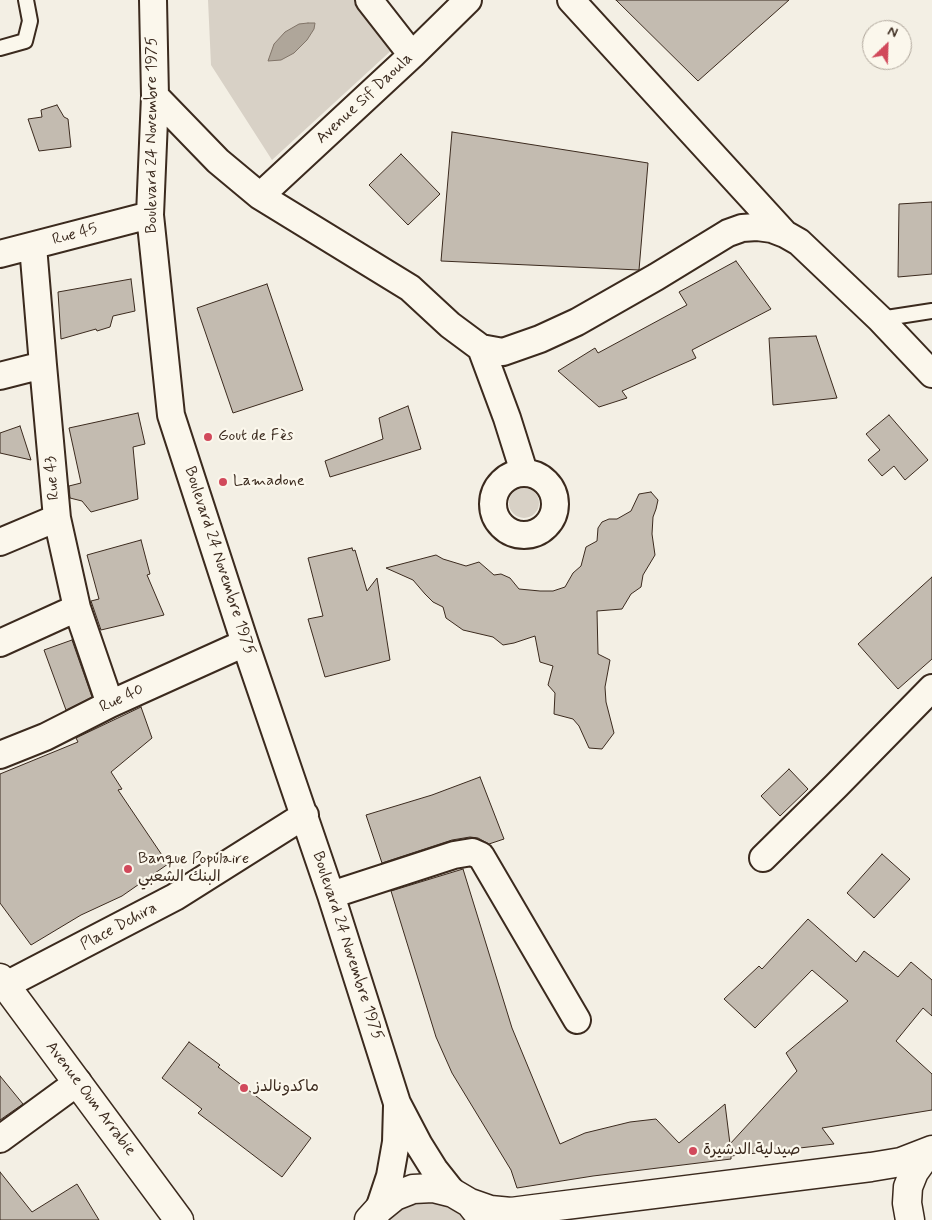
<!DOCTYPE html>
<html>
<head>
<meta charset="utf-8">
<style>
	body { margin:0 }
	#map { position:relative; width:932px; height:1220px; overflow:hidden; background:#f3efe4; font-family:Mynerve,sans-serif }
	canvas { display:block }
	.north { position:absolute; left:862px; top:20px; width:50px; height:50px; box-sizing:border-box; background:#fbf7ec; border:1px solid #aea59a; border-radius:50%; rotate:24deg; font-size:14px; font-weight:700; line-height:20px; text-align:center; color:#3b2a1e }
	.north::after { content:''; display:block; margin:auto; width:18px; height:22px; background:#d1495b; clip-path:polygon(50% 0,100% 100%,50% 72%,0 100%) }
</style>
</head>
<body>
<div id="map">
<canvas width="932" height="1220"></canvas>
<div class="north">N</div>
</div>
<script>
const context = document.querySelector('canvas').getContext('2d');
context.lineJoin = 'round';
function fillPath(path, color) { context.fillStyle = color; context.fill(path, 'evenodd'); }
const toPath = rows => new Path2D(rows.map(r => 'M' + r).join(''));
function stroke(path, color, width, dash) { context.strokeStyle = color; context.lineWidth = width; context.lineCap = dash ? 'butt' : 'round'; context.setLineDash(dash || []); context.stroke(path); }
function label(font, color, halo, rows, align = 'center') {
  context.font = font + ' Mynerve,"Playpen Sans Arabic",sans-serif'; context.lineWidth = 4.5; context.setLineDash([]); context.textBaseline = 'middle'; context.strokeStyle = halo; context.fillStyle = color; for (const [text, x, y, turn = 0] of rows) {
    context.save(); context.translate(x, y); context.rotate((+turn || 0) * Math.PI / 180); context.textAlign = isNaN(turn) ? turn : align; if (halo) context.strokeText(text, 0, 0); context.fillText(text, 0, 0); context.restore();
  }
}
fillPath(toPath([
	[208,0,357,0,395,47,272,160,211,65],
	'509 503a15 15 0 1 1 30 0a15 15 0 1 1-30 0Z',
	[416,1203,431,1203,446,1206,459,1214,464,1220,389,1220,402,1209]
]), '#d8d1c6');
const water = toPath([
	[308,23,315,23,314,29,307,40,294,53,281,60,268,61,274,44,285,32,299,24,308,23]
]);
fillPath(water, '#afa69a');
stroke(water, '#817468', 1);
const building = toPath([
	[616,0,789,0,698,81,616,0],
	[57,105,64,117,68,119,71,147,39,151,28,119,42,117,41,110,57,105],
	[452,132,648,163,639,270,441,261,452,132],
	[401,154,440,194,408,225,369,185,401,154],
	[932,202,932,274,898,277,899,204,932,202],
	[736,261,771,309,692,350,696,358,622,391,627,398,599,407,558,371,595,348,598,353,687,305,679,292,736,261],
	[131,279,135,311,113,316,110,327,97,331,96,329,61,339,58,292,131,279],
	[267,284,303,390,233,413,197,308,267,284],
	[816,336,837,398,773,405,769,338,816,336],
	[408,406,421,449,330,477,325,461,383,439,379,418,408,406],
	[138,413,145,444,133,447,138,499,91,512,82,501,70,498,69,486,81,483,69,428,138,413],
	[889,415,928,460,905,480,894,466,882,476,868,460,880,450,866,434,889,415],
	[20,426,31,460,0,453,0,433,20,426],
	[651,492,658,500,656,509,653,517,652,534,655,555,643,575,641,587,631,594,622,609,597,611,598,654,610,660,605,687,606,702,614,733,602,749,589,748,579,726,573,719,554,714,555,693,548,685,553,666,540,662,535,636,514,643,503,645,493,637,463,630,446,618,443,607,433,602,425,594,413,580,386,568,436,555,443,559,466,566,479,562,494,575,501,574,510,578,519,589,540,591,553,591,565,587,573,573,581,566,586,547,597,541,598,528,602,522,609,519,617,519,631,511,639,494,651,492],
	[141,540,150,574,147,575,164,615,101,630,91,601,99,599,87,555,141,540],
	[352,548,353,551,355,550,367,591,377,578,390,660,325,677,308,619,323,616,308,558,352,548],
	[932,577,932,659,898,689,858,644,932,577],
	[72,640,92,697,66,710,44,650,72,640],
	[141,707,152,738,111,772,122,789,118,790,168,864,122,896,81,915,31,945,0,903,0,774,78,742,76,738,141,707],
	[789,769,808,789,780,816,761,796,789,769],
	[480,777,504,839,489,844,478,838,470,837,452,840,382,863,366,815,432,795,480,777],
	[882,854,910,879,874,918,847,893,882,854],
	[463,869,512,1028,560,1144,585,1133,630,1122,656,1119,679,1143,725,1104,730,1144,797,1071,786,1053,848,1001,812,970,755,1028,724,999,759,966,762,969,808,919,856,962,864,951,898,977,911,962,932,980,932,1016,923,1008,896,1041,932,1074,932,1110,822,1128,834,1144,731,1156,731,1159,593,1176,517,1188,511,1170,452,1073,436,1037,391,891,463,869],
	[189,1042,220,1065,218,1067,311,1138,282,1177,198,1113,202,1109,162,1078,189,1042],
	[0,1076,23,1104,0,1120,0,1076],
	[0,1172,32,1212,77,1184,99,1220,0,1220,0,1172]
]);
fillPath(building, '#c3bbb0');
stroke(building, '#3b2a1e', 1);
const lane = toPath([
	[0,48,25,41,30,21,26,0],
	[880,319,932,311]
]);
const street = toPath([
	[153,0,155,96,150,215,171,415,245,643,331,895,397,1103,419,1145,434,1169,453,1193],
	[369,0,412,55],
	[571,0,785,234],
	[155,96,218,161,260,196,410,288,450,325,481,348,503,352,540,339,577,322,656,277,728,233,742,228,757,227,772,229,785,234,799,242,880,319,932,374],
	[260,196,412,55,468,0],
	[33,246,43,365,57,518,77,608,110,704],
	[0,254,150,215],
	[481,348,507,418,524,472],
	[0,376,43,365],
	'493 504a31 31 0 1 1 62 0a31 31 0 1 1-62 0Z',
	[0,542,57,518],
	[0,643,77,608],
	[0,755,45,737,110,704,245,643],
	[763,858,836,786,932,688],
	[331,895,454,855,472,852,481,856,577,1020],
	[6,985,175,897,305,815],
	[0,1139,78,1082],
	[379,1209,390,1176,396,1142,397,1106]
]);
const secondary = toPath([
	[0,978,179,1220],
	[470,1203,490,1210,511,1212,534,1209,871,1167,901,1162,932,1150],
	[369,1220,379,1209,395,1196,413,1189,433,1188,453,1193,470,1203,481,1217]
]);
const primary = toPath([
	[910,1220,907,1203,908,1187,914,1172,924,1158,932,1152]
]);
stroke(lane, '#3b2a1e', 18);
stroke(street, '#3b2a1e', 30);
stroke(secondary, '#3b2a1e', 31);
stroke(primary, '#3b2a1e', 31);
stroke(lane, '#fbf7ec', 14);
stroke(street, '#fbf7ec', 26);
stroke(secondary, '#fbf7ec', 28);
stroke(primary, '#fbf7ec', 28);
for (const [x, y, r, color] of [
	[208,437,5,"#d1495b"],
	[223,482,5,"#d1495b"],
	[128,869,5,"#d1495b"],
	[244,1088,5,"#d1495b"],
	[693,1151,5,"#d1495b"]
]) { const dot = new Path2D(); dot.arc(x, y, r, 0, 2 * Math.PI); context.fillStyle = color; context.fill(dot); stroke(dot, '#fbf7ec', 2); }
label('16px', '#3b2a1e', '#fbf7ec', [
	["Avenue Sif Daoula",365,99,-43],
	["Boulevard 24 Novembre 1975",153,135,-90],
	["Rue 45",75,235,-15],
	["Rue 43",53,478,-95],
	["Boulevard 24 Novembre 1975",219,561,72],
	["Rue 40",122,699,-25],
	["Place Dchira",119,927,-28],
	["Boulevard 24 Novembre 1975",347,946,72],
	["Avenue Oum Arrabie",90,1099,53]
]);
label('16px', '#3b2a1e', '#fbf7ec', [
	["Gout de Fès",218,437],
	["Lamadone",233,482],
	["Banque Populaire",138,860],
	["البنك الشعبي",138,878],
	["ماكدونالدز",254,1088],
	["صيدلية الدشيرة",703,1151]
], 'left');
</script>
</body>
</html>
